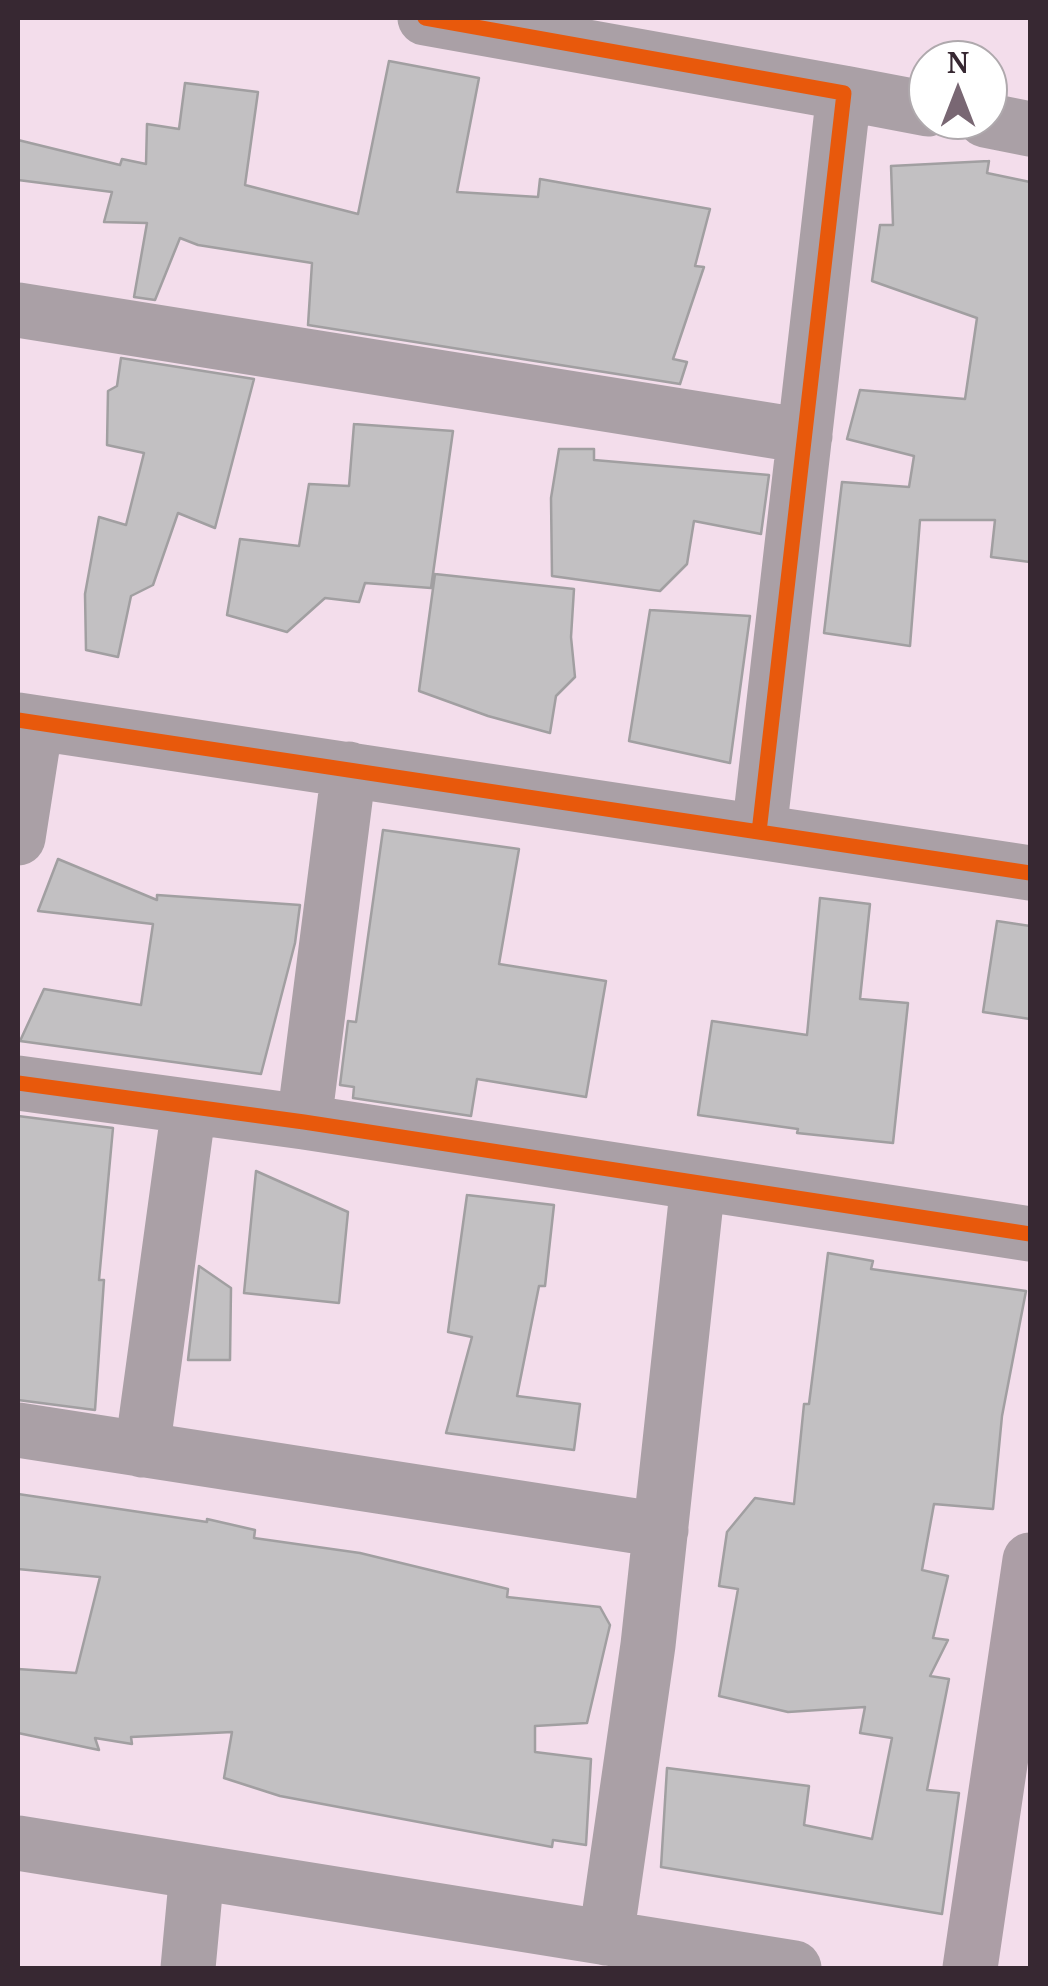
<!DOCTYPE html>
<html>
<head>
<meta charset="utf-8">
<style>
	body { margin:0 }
	#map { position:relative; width:1048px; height:1986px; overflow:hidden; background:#f3ddeb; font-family:"Noto Serif",serif }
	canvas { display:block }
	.frame { position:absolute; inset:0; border:20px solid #372832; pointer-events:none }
	.north { position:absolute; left:908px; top:40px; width:100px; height:100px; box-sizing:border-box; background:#fff; border:2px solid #afa9ad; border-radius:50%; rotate:0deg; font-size:28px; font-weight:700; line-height:40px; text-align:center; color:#372832 }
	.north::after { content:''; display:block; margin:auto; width:35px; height:45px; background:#796773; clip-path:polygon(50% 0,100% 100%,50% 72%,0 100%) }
</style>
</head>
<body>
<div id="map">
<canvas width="1048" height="1986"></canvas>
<div class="frame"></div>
<div class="north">N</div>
</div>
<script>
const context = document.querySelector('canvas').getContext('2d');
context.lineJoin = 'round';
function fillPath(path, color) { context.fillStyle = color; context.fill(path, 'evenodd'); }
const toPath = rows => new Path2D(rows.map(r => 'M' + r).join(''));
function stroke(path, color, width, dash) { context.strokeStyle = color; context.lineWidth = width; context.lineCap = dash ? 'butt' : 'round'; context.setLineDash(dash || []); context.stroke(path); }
const building = toPath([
	[389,61,479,78,457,192,538,197,540,179,710,209,695,266,704,267,673,359,687,362,680,384,308,325,312,263,198,245,180,238,155,300,134,297,147,223,104,222,112,192,18,180,18,140,120,165,122,159,146,164,147,124,179,129,185,83,258,92,245,185,358,214,389,61],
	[989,161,987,173,1030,182,1030,562,991,557,995,520,920,520,910,646,824,633,842,482,909,487,914,456,847,439,860,390,965,399,977,318,872,281,880,225,893,225,891,166,989,161],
	[121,358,254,379,215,528,178,513,153,585,131,596,118,657,86,650,85,594,99,517,126,525,144,453,107,445,108,391,117,386,121,358],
	[354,424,453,431,431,588,365,583,359,602,325,598,287,632,227,615,240,539,299,546,309,484,349,486,354,424],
	[559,449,594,449,594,460,769,475,761,534,694,521,687,564,660,591,552,576,551,498,559,449],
	[435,574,574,589,571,637,575,677,556,696,550,733,488,716,419,691,435,574],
	[650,610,750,616,730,763,629,741,650,610],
	[383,830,519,849,499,964,606,981,586,1097,477,1079,471,1116,353,1098,354,1087,340,1085,348,1021,356,1022,383,830],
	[58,859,157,900,157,895,300,905,295,943,261,1074,20,1041,44,989,141,1005,153,924,38,911,58,859],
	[820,898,870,904,860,999,908,1003,893,1143,797,1133,798,1129,698,1115,712,1021,807,1035,820,898],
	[997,921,1030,926,1030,1019,983,1012,997,921],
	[18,1116,113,1128,99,1280,104,1280,95,1410,18,1400,18,1116],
	[256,1171,348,1212,339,1303,244,1293,256,1171],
	[467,1195,554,1205,545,1286,539,1286,517,1396,580,1404,574,1450,446,1433,472,1337,448,1332,467,1195],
	[828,1253,873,1261,871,1269,1026,1291,1002,1416,993,1509,934,1504,922,1570,948,1576,933,1638,948,1640,930,1676,949,1679,927,1790,959,1793,942,1914,661,1867,667,1768,809,1786,804,1825,872,1839,892,1738,860,1733,865,1707,788,1712,719,1696,738,1589,719,1586,727,1532,755,1498,794,1504,804,1404,809,1404,828,1253],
	[199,1266,231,1288,230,1360,188,1360,199,1266],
	[18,1494,207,1522,207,1519,255,1530,254,1538,360,1553,508,1589,507,1597,600,1607,610,1625,587,1723,535,1726,535,1752,591,1759,586,1845,553,1840,552,1847,280,1796,224,1778,232,1732,131,1737,132,1744,95,1738,99,1750,18,1733,18,1669,76,1673,100,1577,18,1569,18,1494]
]);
fillPath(building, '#c2c0c2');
stroke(building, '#a19fa1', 2.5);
stroke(toPath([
	[425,18,844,93,759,832],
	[844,93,928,109],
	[985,120,1030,129],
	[18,310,805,436],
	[18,720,1030,873],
	[18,838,36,723],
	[18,1083,304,1122,1030,1234],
	[304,1122,349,769],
	[18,1430,661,1530],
	[142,1450,189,1107],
	[18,1843,794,1968],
	[606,1938,648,1645,698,1183],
	[188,1968,197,1872]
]), '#aaa0a6', 55);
stroke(toPath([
	[970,1968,1030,1560]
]), '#ac9ea6', 55);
stroke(toPath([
	[425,18,844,93,759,832],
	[18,720,1030,873],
	[18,1083,304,1122,1030,1234]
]), '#e8590c', 15);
</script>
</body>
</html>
